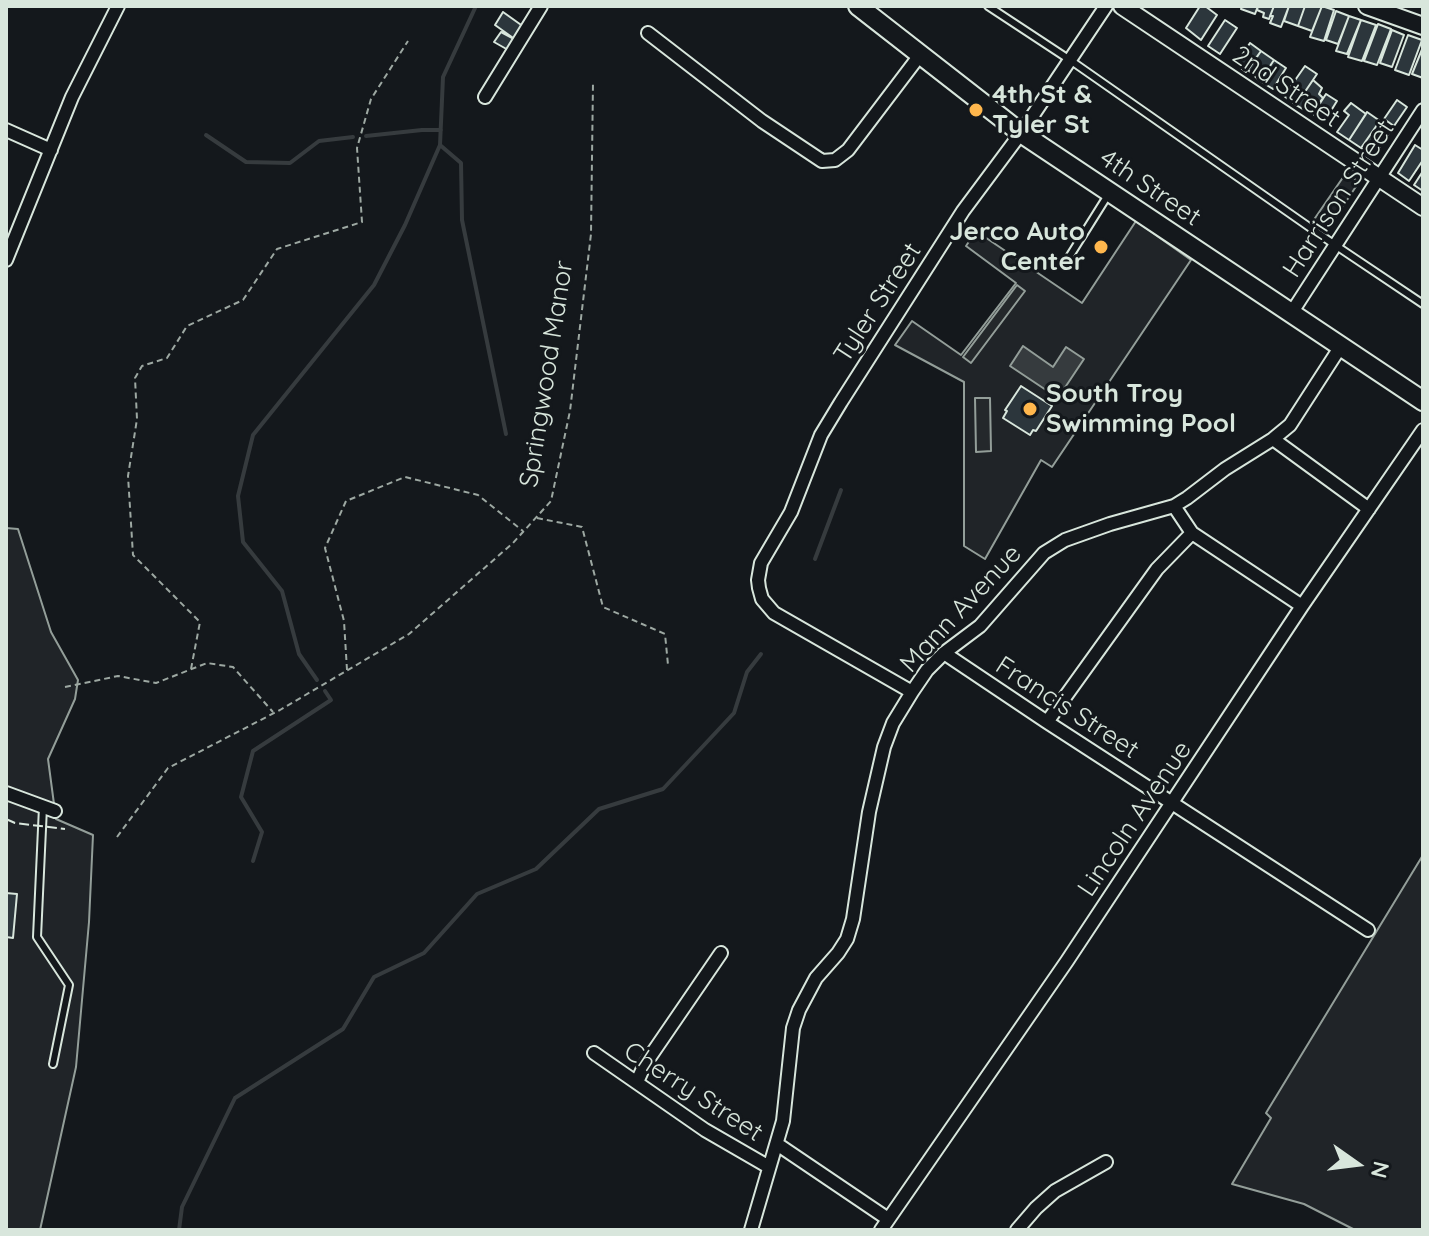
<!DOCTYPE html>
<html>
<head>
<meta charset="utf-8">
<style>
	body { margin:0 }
	#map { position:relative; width:1429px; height:1236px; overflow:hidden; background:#14181c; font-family:Quicksand,sans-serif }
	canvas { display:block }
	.frame { position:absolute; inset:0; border:8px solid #d8e6dc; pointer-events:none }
	.north { position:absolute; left:1317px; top:1124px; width:80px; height:80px; -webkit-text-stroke:6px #14181c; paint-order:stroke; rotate:104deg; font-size:22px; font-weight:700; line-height:32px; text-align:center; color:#d8e6dc }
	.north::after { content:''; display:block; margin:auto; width:28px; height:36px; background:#d8e6dc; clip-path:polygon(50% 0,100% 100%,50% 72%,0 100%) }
</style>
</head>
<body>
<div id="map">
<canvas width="1429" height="1236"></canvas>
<div class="frame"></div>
<div class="north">N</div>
</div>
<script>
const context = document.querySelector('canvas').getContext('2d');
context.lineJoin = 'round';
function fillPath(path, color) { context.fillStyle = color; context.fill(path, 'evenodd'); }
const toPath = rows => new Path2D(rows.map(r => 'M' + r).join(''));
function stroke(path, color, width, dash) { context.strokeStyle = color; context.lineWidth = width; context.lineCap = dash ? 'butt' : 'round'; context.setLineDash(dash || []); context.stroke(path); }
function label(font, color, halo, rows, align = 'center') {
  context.font = font + ' Quicksand,sans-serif'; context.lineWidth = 6; context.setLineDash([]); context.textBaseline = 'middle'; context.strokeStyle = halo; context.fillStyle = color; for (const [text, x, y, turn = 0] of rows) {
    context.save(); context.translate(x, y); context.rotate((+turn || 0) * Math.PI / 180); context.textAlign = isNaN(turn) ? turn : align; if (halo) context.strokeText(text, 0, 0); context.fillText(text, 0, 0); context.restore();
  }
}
const green = toPath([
	[1346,173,1359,182,1327,230,1313,221,1346,173],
	[1136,221,1191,260,1052,467,1041,460,985,559,964,546,964,382,895,345,912,321,961,355,1016,283,966,246,976,231,1082,303,1136,221],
	[6,528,18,529,51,632,78,680,75,699,48,759,56,819,93,835,89,922,76,1067,40,1230,6,1230,6,528],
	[1423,855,1423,1230,1355,1230,1304,1204,1232,1184,1271,1118,1266,1113,1423,855]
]);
fillPath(green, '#202428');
stroke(green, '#939e99', 2);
const parking = toPath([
	[1017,285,1025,291,971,363,963,357,1017,285],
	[975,398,990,398,991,451,976,452,975,398]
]);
fillPath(parking, '#24282b');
stroke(parking, '#939e99', 2);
const water = toPath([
	[1023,346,1053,367,1066,347,1084,359,1058,398,1010,366,1023,346]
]);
fillPath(water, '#363b3e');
stroke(water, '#939e99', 2);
stroke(toPath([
	[206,135,246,162,290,163,319,141,353,137],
	[366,136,422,130,441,130],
	[440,145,461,163,462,220,506,434],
	[815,559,841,490],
	[317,680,299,654,282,591,243,542,238,496,253,435,374,285,405,225,440,145,443,77,476,6],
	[253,861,262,832,241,797,253,751,331,700,325,691],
	[179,1230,182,1207,235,1098,343,1029,374,977,424,953,477,894,536,869,599,809,663,789,734,713,747,672,761,654]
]), '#363b3e', 4);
const building = toPath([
	[1200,6,1205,6,1217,15,1201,40,1186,28,1200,6],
	[1242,6,1258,6,1255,14,1241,9,1242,6],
	[1258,6,1274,6,1269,19,1263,17,1264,13,1257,10,1258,6],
	[1274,6,1289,6,1281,27,1270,23,1273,16,1270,16,1274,6],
	[1289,6,1305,6,1298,26,1284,21,1289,6],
	[1305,6,1322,6,1312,31,1298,26,1305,6],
	[1322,6,1334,10,1324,41,1310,37,1322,6],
	[1336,11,1349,16,1338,44,1326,40,1336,11],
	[503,12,524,27,516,40,495,25,503,12],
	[1349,16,1361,20,1347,54,1336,51,1349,16],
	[1225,20,1237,28,1220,54,1208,46,1225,20],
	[1361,20,1376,25,1362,61,1348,57,1361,20],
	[1378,24,1391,29,1377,65,1364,61,1378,24],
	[1392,30,1404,35,1392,67,1380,63,1392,30],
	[501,32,516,40,510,51,494,42,501,32],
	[1408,35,1422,40,1409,75,1395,70,1408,35],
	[1250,43,1261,51,1246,72,1236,64,1250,43],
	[1423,47,1423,78,1412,74,1423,47],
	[1261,51,1274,60,1260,81,1248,70,1261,51],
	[1274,60,1286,68,1273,89,1260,81,1274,60],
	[1305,66,1317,74,1296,105,1284,96,1305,66],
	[1313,80,1322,88,1319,94,1323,98,1311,114,1296,105,1313,80],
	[1326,94,1337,101,1324,122,1313,114,1326,94],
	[1397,100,1407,107,1394,126,1384,119,1397,100],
	[1351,103,1366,114,1349,140,1337,132,1349,115,1344,111,1351,103],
	[1367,112,1380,121,1361,148,1349,140,1367,112],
	[1377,125,1389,134,1374,156,1361,148,1377,125],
	[1415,145,1423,150,1423,160,1409,181,1398,173,1415,145],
	[1423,171,1423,191,1414,185,1423,171],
	[1021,386,1052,406,1036,431,1033,430,1030,435,1003,418,1007,411,1005,410,1021,386],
	[6,893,17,894,13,938,6,937,6,893]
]);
fillPath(building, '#2c363c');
stroke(building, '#d8e6dc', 2);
const lane = toPath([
	[988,6,1070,60,1335,245,1423,304],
	[1066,262,1108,195],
	[43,807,37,937,69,985,53,1064]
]);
const street = toPath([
	[648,33,762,121,822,161,835,160,848,150,920,55],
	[485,97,541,6],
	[6,130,51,150],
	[6,260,72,97,118,6],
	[1292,312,1423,110],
	[1273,439,1369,509],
	[1174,506,1192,533,1302,606],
	[944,653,1047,722,1368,930],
	[912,692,774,613,762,599,759,588,758,580,761,563,791,512,821,435,841,402,963,211,1021,133,1106,6],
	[1047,722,1157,569,1192,533],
	[6,793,55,811],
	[594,1053,705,1130,769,1167],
	[637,1082,645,1064,721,953],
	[777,1144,888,1219],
	[751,1230,783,1121,793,1028,799,1010,816,978,838,953,847,939,853,919,869,812,884,747,893,723,912,692,927,670,944,653,980,626,1044,553,1065,540,1110,524,1174,506,1187,498,1225,469,1273,439,1290,425,1341,346],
	[881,1230,1067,961,1302,606,1423,430],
	[1017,1230,1036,1208,1055,1191,1106,1162]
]);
const secondary = toPath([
	[1122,6,1423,207],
	[1367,6,1423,26]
]);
const primary = toPath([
	[858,6,1021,133,1423,401]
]);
stroke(lane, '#d8e6dc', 10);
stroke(street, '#d8e6dc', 16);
stroke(secondary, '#d8e6dc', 20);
stroke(primary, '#d8e6dc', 22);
stroke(toPath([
	[537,518,582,527,603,607,665,634,668,665],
	[191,669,200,622,133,555,128,476,137,419,135,378,142,366,167,358,187,326,243,300,277,249,362,222,357,148,371,99,408,41],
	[347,670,344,621,325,548,346,501,405,477,478,495,523,531],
	[65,687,118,676,156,683,207,663,233,667,273,712],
	[117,837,168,768,280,710,409,634,513,543,551,501,570,411,591,234,593,82]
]), '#9da8a2', 2, [6, 4]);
stroke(lane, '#14181c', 6);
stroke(street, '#14181c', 12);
stroke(secondary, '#14181c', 16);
stroke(primary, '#14181c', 18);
stroke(toPath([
	[6,819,15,823,65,829]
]), '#d8e6dc', 2, [10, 4]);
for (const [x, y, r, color] of [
	[976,110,8,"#ffb74d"],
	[1101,247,8,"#ffb74d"],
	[1030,409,8,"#ffb74d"]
]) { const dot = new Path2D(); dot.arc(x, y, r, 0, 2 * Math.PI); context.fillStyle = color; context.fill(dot); stroke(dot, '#14181c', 3); }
label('26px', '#d8e6dc', '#14181c', [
	["2nd Street",1286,87,34],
	["4th Street",1150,188,34],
	["Harrison Street",1339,199,-57],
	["Tyler Street",878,303,-57],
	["Springwood Manor",547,374,-81],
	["Mann Avenue",961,609,-47],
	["Francis Street",1067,708,33],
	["Lincoln Avenue",1135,819,-56],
	["Cherry Street",693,1092,33]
]);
label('bold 26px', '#d8e6dc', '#14181c', [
	["4th St &",992,95],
	["Tyler St",992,125],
	["Jerco Auto",1085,232,"right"],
	["Center",1085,262,"right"],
	["South Troy",1046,394],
	["Swimming Pool",1046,424]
], 'left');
</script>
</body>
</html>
